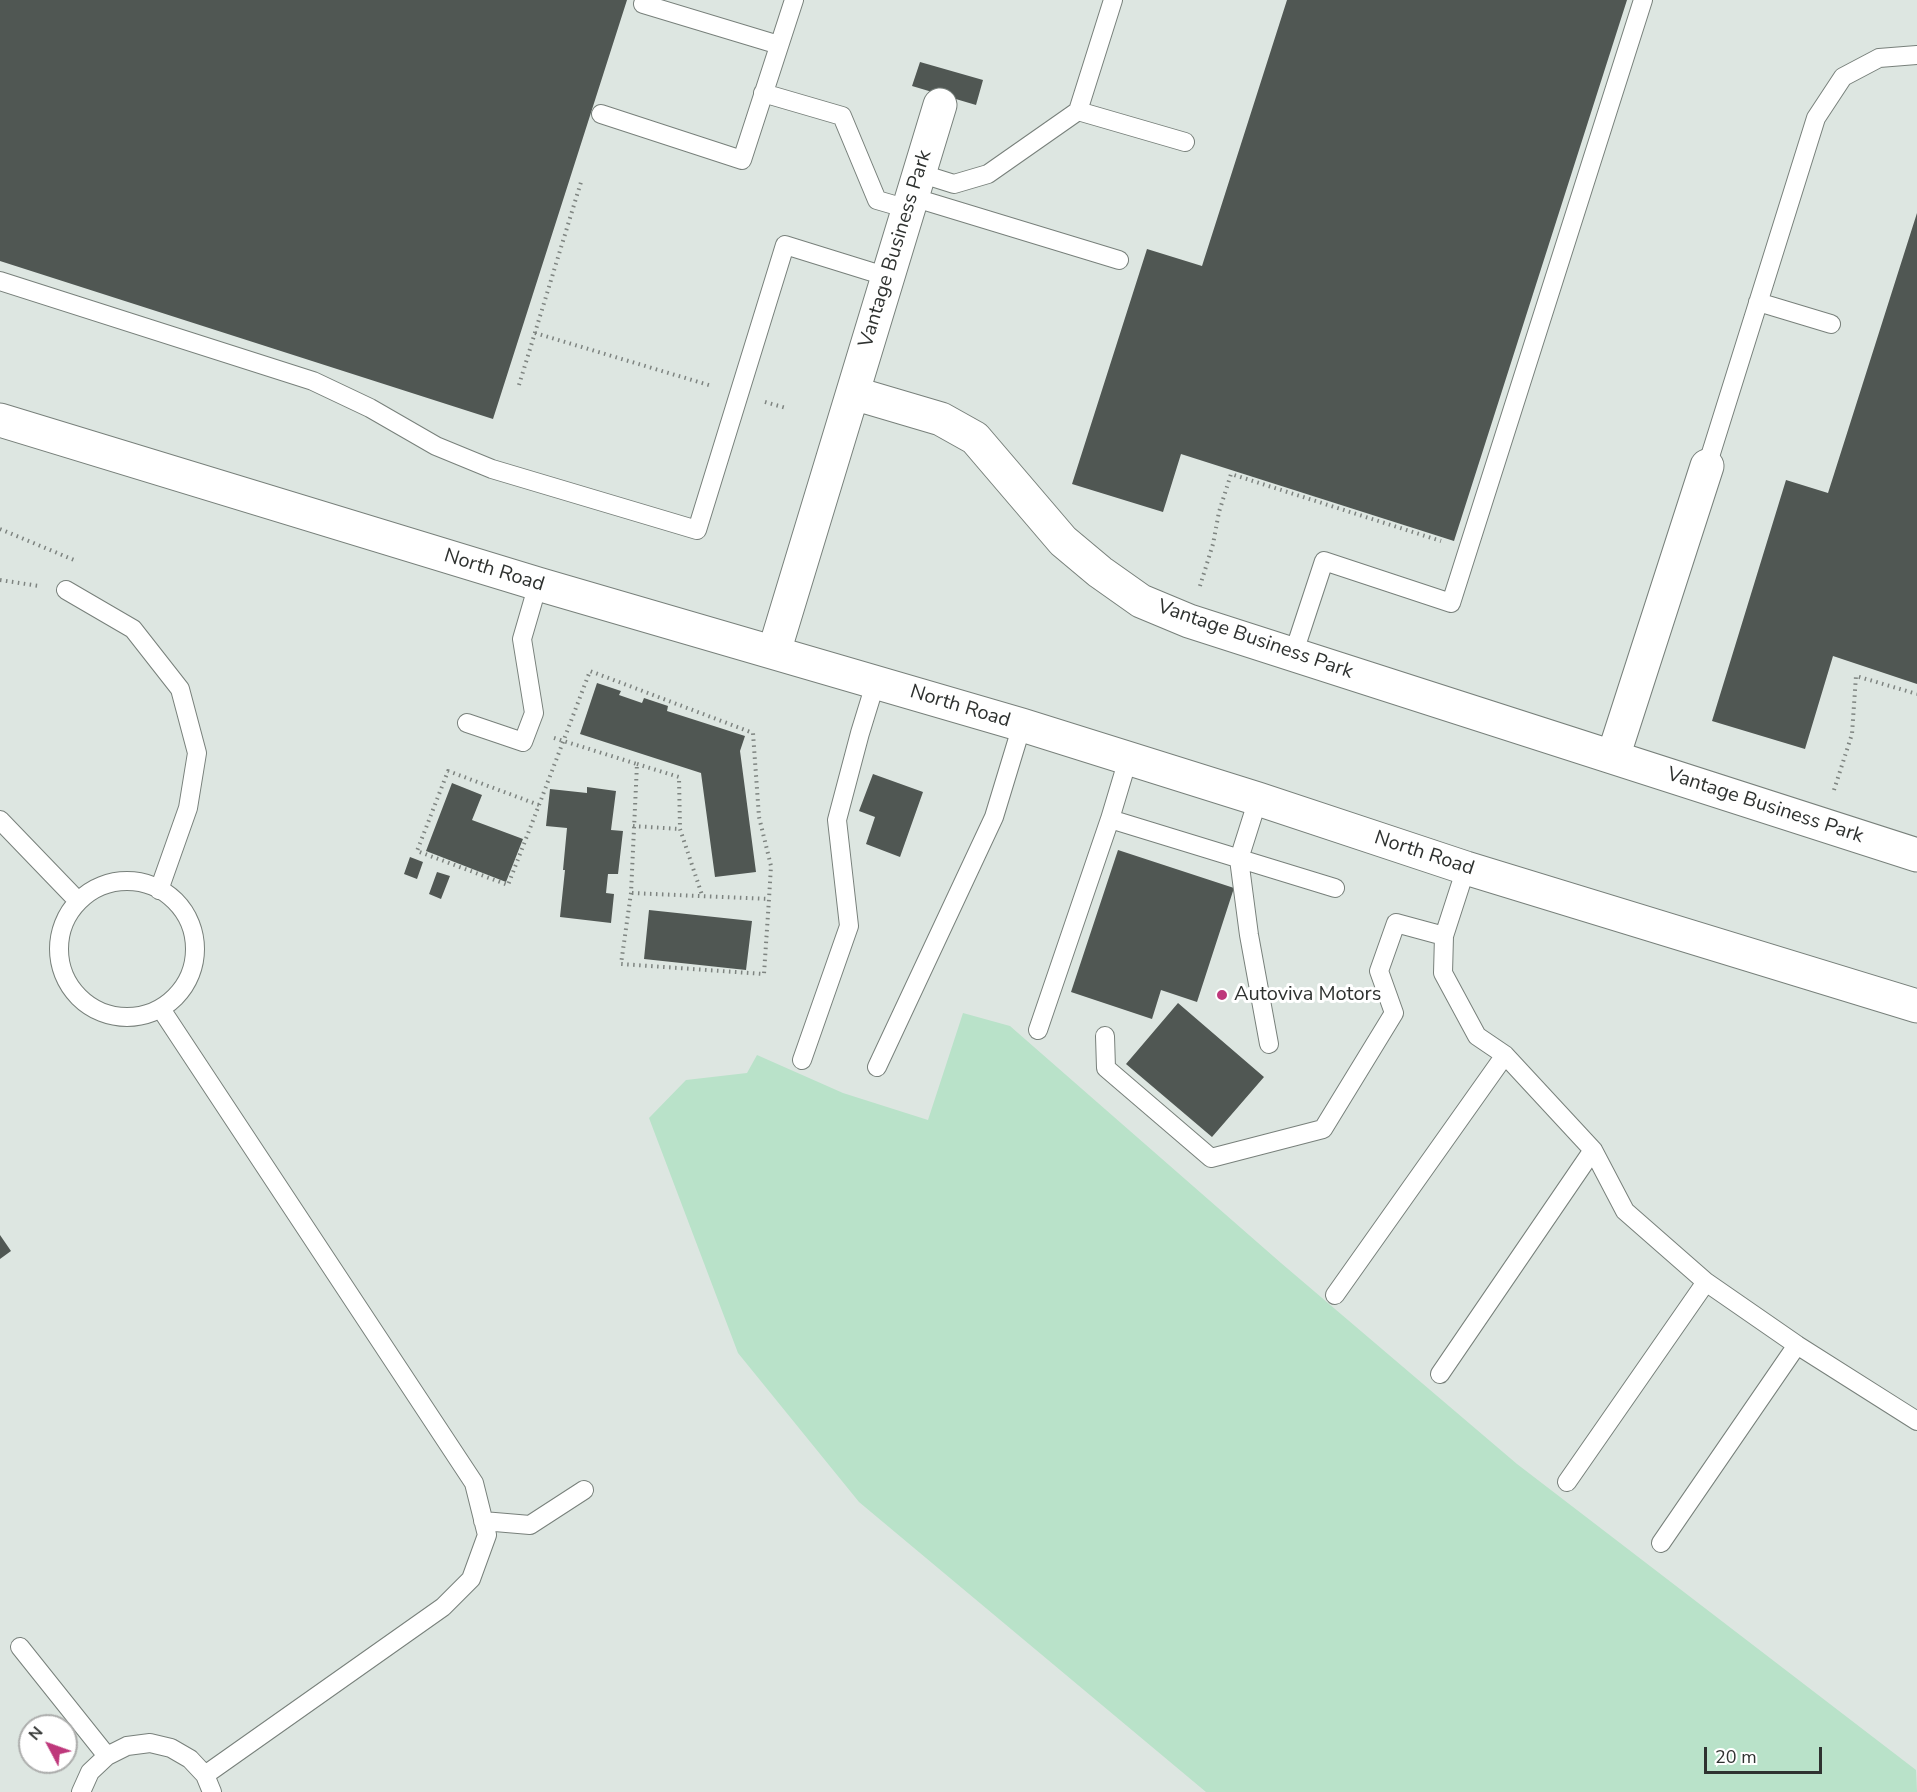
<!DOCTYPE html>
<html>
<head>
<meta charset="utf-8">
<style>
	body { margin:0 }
	#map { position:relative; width:1917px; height:1792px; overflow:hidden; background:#dde6e1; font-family:"Nunito Sans",sans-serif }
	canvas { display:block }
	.north { position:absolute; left:18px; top:1714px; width:60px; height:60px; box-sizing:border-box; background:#fff; border:2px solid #acadac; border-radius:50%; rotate:311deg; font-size:16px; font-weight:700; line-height:24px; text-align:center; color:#2f3230 }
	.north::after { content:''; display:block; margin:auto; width:21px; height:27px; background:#be387b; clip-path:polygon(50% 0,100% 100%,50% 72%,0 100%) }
	.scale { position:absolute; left:1704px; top:1747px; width:118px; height:27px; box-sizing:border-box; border:3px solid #2f3230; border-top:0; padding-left:8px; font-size:18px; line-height:21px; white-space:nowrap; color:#2f3230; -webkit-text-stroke:4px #fff; paint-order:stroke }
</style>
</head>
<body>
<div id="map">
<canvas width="1917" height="1792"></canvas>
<div class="north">N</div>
<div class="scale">20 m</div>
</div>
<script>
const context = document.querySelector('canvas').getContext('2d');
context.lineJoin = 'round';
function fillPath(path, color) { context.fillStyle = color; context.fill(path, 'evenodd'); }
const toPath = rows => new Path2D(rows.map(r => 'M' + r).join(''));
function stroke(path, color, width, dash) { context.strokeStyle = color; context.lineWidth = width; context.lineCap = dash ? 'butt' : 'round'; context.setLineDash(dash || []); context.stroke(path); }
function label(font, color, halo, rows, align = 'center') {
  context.font = font + ' "Nunito Sans",sans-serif'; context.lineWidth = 6; context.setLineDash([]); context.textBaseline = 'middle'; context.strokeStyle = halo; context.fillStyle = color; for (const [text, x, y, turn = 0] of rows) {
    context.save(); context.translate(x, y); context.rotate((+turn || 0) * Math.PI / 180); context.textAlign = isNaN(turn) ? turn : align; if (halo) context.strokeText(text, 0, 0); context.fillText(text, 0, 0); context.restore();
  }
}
fillPath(toPath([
	[963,1013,1010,1026,1281,1263,1517,1464,1916,1770,1917,1792,1206,1792,859,1502,738,1353,649,1118,686,1080,747,1073,757,1055,843,1093,928,1120]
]), '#b9e2c9');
fillPath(toPath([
	[0,0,627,0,493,419,0,261],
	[1287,0,1627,0,1454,541,1181,454,1163,512,1072,484,1147,249,1202,266],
	[920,62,983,80,976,105,912,86],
	[1917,213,1917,684,1833,656,1805,749,1712,721,1786,480,1828,493],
	[597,683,621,691,619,695,642,703,644,698,668,706,667,711,745,736,740,751,756,872,715,877,701,773,580,734],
	[873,774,923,792,900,857,866,844,875,817,859,811],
	[452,783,482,795,472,820,523,839,506,882,426,851],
	[587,787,616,791,611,830,623,831,618,874,608,874,606,893,614,894,611,923,560,917,565,870,563,870,567,828,546,826,550,789,587,793],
	[1118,850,1234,888,1197,1002,1161,990,1152,1019,1071,992],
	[410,857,423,862,417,879,404,874],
	[437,872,450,876,441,899,429,894],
	[649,910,752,921,746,970,644,959],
	[1178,1003,1264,1077,1212,1137,1126,1064],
	[0,1235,11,1251,0,1259]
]), '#505753');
const service = toPath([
	[643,4,779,45],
	[763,93,842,116,877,200,908,209],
	[1078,111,1185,142],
	[601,114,742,160,794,0],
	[919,173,954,184,988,174,1078,111,1113,0],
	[912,197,1119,260],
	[0,281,313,381,370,408,436,446,492,469,697,530,785,245,888,277],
	[1758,302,1831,324],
	[1707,466,1816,118,1843,77,1879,58,1917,55],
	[66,590,133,629,180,689,197,753,188,808,159,890],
	[1293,655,1324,561,1451,603,1643,0],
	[467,723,523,742,534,713,522,639,538,584],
	[1258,799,1239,859,1249,935,1269,1044],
	[1110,819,1128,759],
	[0,820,78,901],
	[1466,868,1444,936,1443,973,1477,1036,1505,1055,1593,1150,1625,1211,1706,1282,1797,1345,1917,1421],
	'59 949a68 68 0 1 1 136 0a68 68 0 1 1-136 0Z',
	[161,1009,474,1483,487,1535,471,1579,443,1607,205,1775],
	[1038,1030,1110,819,1335,888],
	[1105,1036,1106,1068,1211,1158,1323,1129,1394,1013,1379,971,1396,923,1444,936],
	[802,1060,849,926,837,820,860,733,876,681],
	[877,1067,994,817,1022,725],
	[1335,1295,1505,1055],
	[1440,1374,1593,1150],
	[1567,1482,1706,1282],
	[483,1521,530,1525,584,1490],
	[1661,1543,1797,1345],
	[20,1647,107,1756],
	[81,1792,90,1772,107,1756,127,1746,150,1743,171,1748,190,1759,205,1775,212,1792]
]);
const minor = toPath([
	[853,393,941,419,975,438,1063,541,1100,572,1141,601,1189,621,1917,855],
	[774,652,940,105],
	[1613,757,1707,466]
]);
const secondary = toPath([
	[0,420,538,584,1022,725,1258,799,1466,868,1917,1006]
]);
stroke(service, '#78807b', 20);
stroke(minor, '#78807b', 35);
stroke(secondary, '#78807b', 35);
stroke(toPath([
	[535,333,712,386],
	[519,385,581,182],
	[765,402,786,408],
	[0,529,74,560],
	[0,580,39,586],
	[1200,586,1213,544,1219,512,1231,474,1441,541],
	[554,738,637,764,631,893,621,964,764,974,769,899,631,893],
	[637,764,679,777,680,829,702,895],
	[1834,790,1852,734,1856,676,1917,694],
	[539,805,448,771,417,851,508,885,539,805,590,671,753,733,759,817,771,866,769,899],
	[633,826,680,829]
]), '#7e8480', 4, [1.5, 4.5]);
stroke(service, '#fff', 18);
stroke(minor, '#fff', 33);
stroke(secondary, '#fff', 33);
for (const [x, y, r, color] of [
	[1222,995,6,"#be387b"]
]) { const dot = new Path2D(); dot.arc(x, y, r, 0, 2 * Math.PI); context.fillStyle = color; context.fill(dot); stroke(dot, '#fff', 2); }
label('20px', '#2f3230', '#fff', [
	["Vantage Business Park",896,249,-73],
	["North Road",494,571,17],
	["Vantage Business Park",1255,640,19],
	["North Road",960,707,17],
	["Vantage Business Park",1765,806,18],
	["North Road",1424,854,18]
]);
label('20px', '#2f3230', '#fff', [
	["Autoviva Motors",1234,995]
], 'left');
</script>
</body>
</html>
